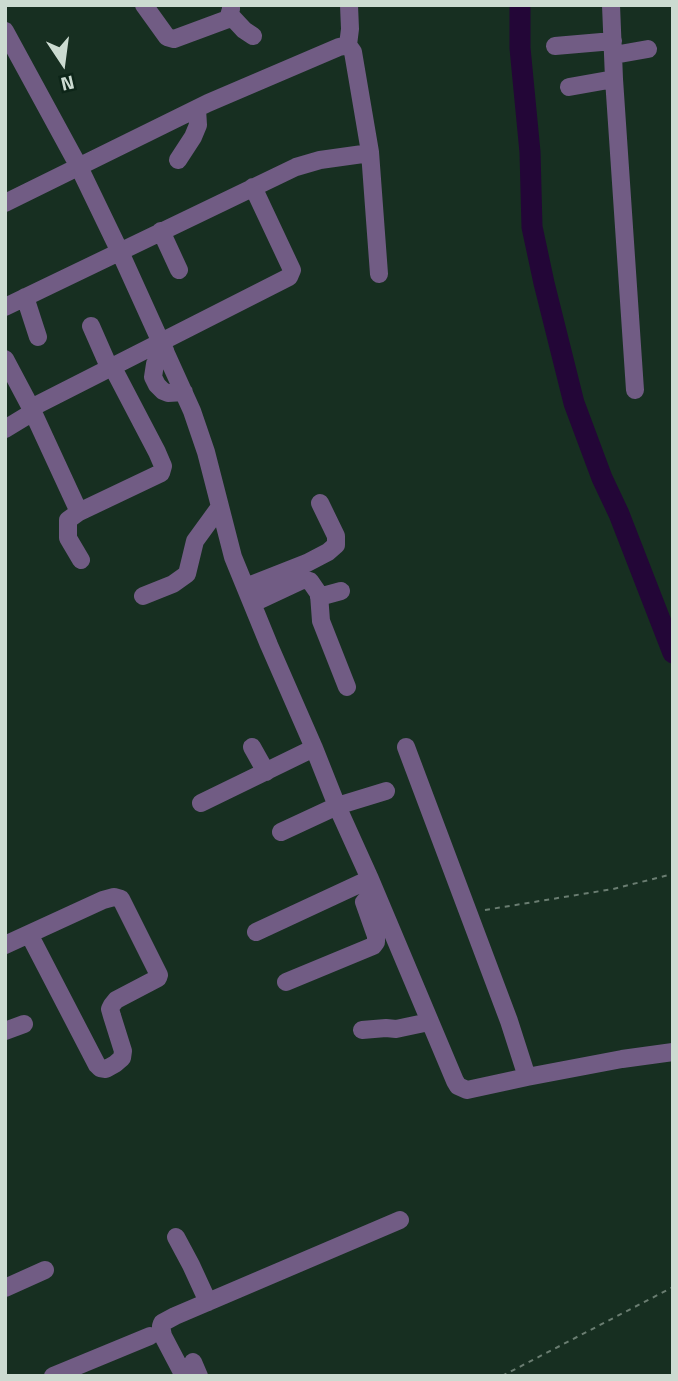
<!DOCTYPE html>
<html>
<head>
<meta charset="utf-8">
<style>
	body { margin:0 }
	#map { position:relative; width:678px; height:1381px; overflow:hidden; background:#172f21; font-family:"Titillium Web",sans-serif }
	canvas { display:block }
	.frame { position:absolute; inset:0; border:7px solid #ccdbd1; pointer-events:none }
	.north { position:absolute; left:28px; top:28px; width:70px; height:70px; -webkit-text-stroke:5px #0d2518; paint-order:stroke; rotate:167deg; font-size:19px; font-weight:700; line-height:28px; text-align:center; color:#ccdbd1 }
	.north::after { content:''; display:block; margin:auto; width:24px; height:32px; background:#ccdbd1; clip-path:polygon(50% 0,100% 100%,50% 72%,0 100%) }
</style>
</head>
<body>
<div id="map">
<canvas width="678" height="1381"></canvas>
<div class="frame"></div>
<div class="north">N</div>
</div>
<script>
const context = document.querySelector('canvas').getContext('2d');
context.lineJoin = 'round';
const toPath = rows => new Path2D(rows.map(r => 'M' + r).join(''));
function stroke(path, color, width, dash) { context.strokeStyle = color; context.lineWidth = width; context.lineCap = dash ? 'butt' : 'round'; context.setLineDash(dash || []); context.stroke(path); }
stroke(toPath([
	[520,5,520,48,530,152,532,227,544,283,574,403,602,478,619,514,673,653]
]), '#230637', 21);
stroke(toPath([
	[485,910,613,889,673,874],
	[502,1376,673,1287]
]), '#6a7d71', 2, [5, 5]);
stroke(toPath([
	[144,5,167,37,174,39,228,19,231,9,231,5],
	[349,5,350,29,348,45,353,52,370,152,379,274],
	[611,5,614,79,635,390],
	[230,15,244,30,253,36],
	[5,31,79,167,120,252,192,411,206,452,233,557,269,645,314,748,337,806,370,879,455,1081,458,1086,467,1090,527,1077,622,1059,673,1052],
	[555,46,613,41],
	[614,55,648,49],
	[569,87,614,79],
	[178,160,193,137,198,125,197,109],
	[5,203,208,103,339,47,348,45],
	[161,231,179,270],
	[25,297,38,337],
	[5,307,296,167,320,160,370,153],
	[91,326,109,367],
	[165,350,155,364,153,377,157,385,163,391,168,393,184,392],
	[5,359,31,408,79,512],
	[31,408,289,277,292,270,253,187],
	[5,429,33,412],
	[81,560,68,538,68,520,79,512,161,473,163,466,157,452,112,366],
	[246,587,307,563,328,552,336,545,336,536,320,503],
	[143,596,173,584,187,574,195,541,219,508],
	[319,597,341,591],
	[253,603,300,581,305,580,310,581,319,594,321,621,347,687],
	[252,747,266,772],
	[406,747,509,1021,527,1077],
	[201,803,314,748],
	[281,832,337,806,386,791],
	[256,932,370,879],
	[5,945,103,900,114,897,121,899,159,975,158,978,116,1000,112,1005,110,1009,112,1016,123,1051,122,1058,115,1064,106,1069,100,1068,97,1065,29,934],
	[286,982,373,946,376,942,376,936,364,902,366,900,377,896],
	[362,1030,386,1028,396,1029,429,1022],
	[5,1031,24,1024],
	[176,1237,191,1265,208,1302],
	[5,1288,45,1270],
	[193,1362,199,1376],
	[53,1376,150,1336],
	[184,1376,163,1336,161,1326,162,1323,175,1316,400,1220]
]), '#715c84', 18);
</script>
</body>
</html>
